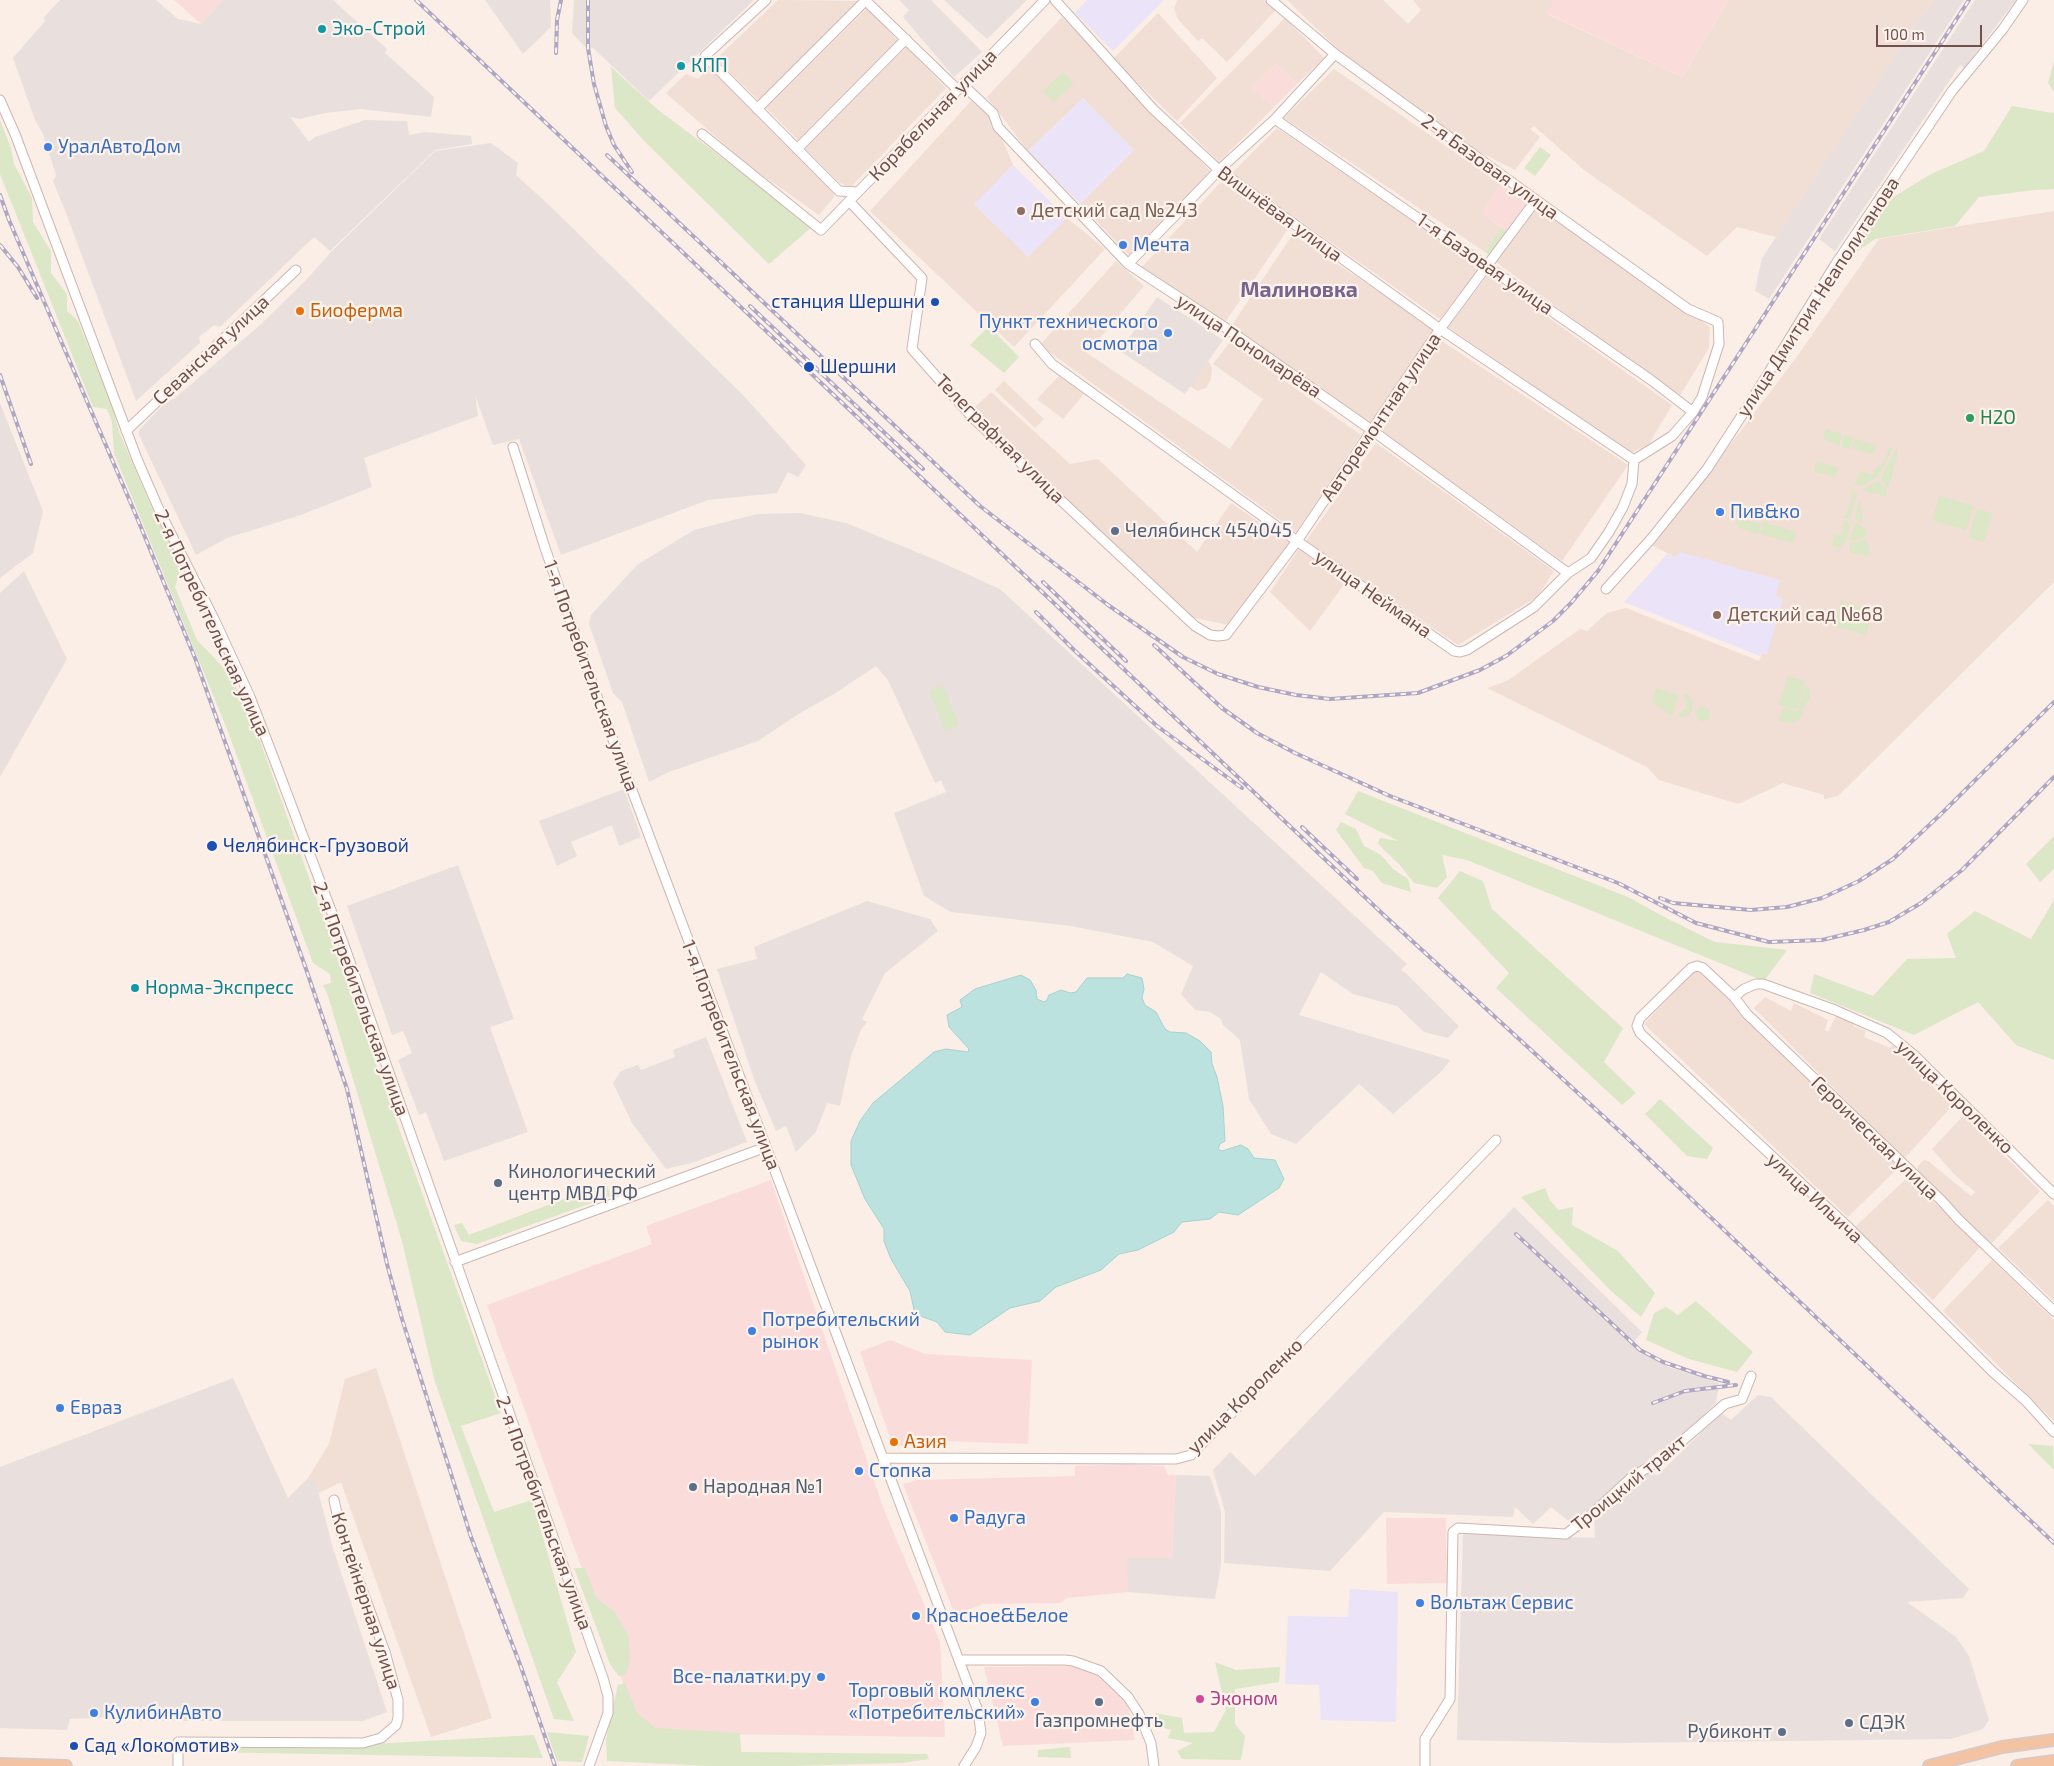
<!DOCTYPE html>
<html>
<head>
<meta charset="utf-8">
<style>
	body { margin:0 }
	#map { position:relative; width:2054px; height:1766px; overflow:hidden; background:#faeee6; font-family:"Exo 2",sans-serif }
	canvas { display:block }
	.scale { position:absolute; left:1876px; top:25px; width:106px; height:22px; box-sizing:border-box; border:2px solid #72514d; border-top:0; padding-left:6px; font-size:15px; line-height:18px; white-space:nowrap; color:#72514d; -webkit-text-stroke:4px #fdf3ec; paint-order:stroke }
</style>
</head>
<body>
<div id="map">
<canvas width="2054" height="1766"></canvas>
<div class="scale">100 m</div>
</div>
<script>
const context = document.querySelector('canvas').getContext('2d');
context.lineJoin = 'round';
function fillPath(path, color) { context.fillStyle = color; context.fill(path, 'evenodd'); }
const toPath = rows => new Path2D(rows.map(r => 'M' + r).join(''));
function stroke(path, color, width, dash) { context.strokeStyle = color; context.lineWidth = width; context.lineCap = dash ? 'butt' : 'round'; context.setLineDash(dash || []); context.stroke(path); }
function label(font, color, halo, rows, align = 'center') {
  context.font = font + ' "Exo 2",sans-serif'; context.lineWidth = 4.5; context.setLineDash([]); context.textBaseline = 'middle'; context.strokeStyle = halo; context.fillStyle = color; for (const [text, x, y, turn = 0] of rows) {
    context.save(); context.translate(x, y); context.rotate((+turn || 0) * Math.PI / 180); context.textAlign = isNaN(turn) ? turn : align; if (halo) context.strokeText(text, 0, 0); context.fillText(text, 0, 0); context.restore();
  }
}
fillPath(toPath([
	[778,0,859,1,759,101,716,59],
	[1177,0,1264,0,1276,10,1227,62,1202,38,1198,41,1178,19,1174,9],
	[1287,0,1383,0,1408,24,1421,10,1413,0,1555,0,1547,14,1682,77,1729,0,1934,0,1914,26,1776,237,1737,227,1707,256,1584,170,1534,126,1530,129,1540,137,1515,170,1474,149,1348,59],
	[867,8,899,42,799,141,766,108],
	[1158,13,1217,78,1177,121,1113,59],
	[1062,17,1211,172,1130,256,1080,204,1134,150,1083,98,1028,151,987,97],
	[1285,18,1324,58,1297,84,1276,64,1252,87,1274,107,1219,162,1180,123],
	[906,47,946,88,851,187,840,183,804,148],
	[710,67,833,189,834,197,819,215,748,165,666,93,686,74,698,79],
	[1334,69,1501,184,1482,213,1501,227,1485,252,1284,118],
	[972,100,992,115,1013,165,975,205,1028,257,1067,218,1105,249,1014,347,870,211],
	[1277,128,1480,267,1440,319,1232,173],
	[1221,182,1288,229,1224,324,1141,268],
	[1536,205,1710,327,1709,348,1679,397,1496,262],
	[2054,211,2054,582,1838,796,1824,799,1824,795,1783,783,1738,804,1659,780,1647,767,1487,688,1507,681,1580,629,1587,631,1607,613,1626,608,1759,661,1762,653,1767,654,1782,599,1675,557,1653,546,1796,358,1879,239],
	[1293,234,1434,329,1370,425,1230,328],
	[1116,261,1144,286,1087,353,1230,449,1263,399,1213,364,1230,342,1361,435,1296,532,1040,345],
	[1488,275,1672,405,1649,444,1631,453,1448,327],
	[1442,341,1628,465,1562,561,1382,431],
	[1208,361,1212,368,1211,379,1206,388,1197,391,1190,386],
	[1059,376,1084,394,1063,419,1037,399],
	[1004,381,1044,419,1035,428,995,390],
	[991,392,1070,464,1098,459,1197,552,1231,503,1290,543,1229,625,1190,617,972,410],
	[1376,443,1554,571,1537,597,1458,645,1306,541],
	[1299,549,1345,583,1310,631,1270,592],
	[1697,968,1899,1167,1848,1217,1644,1024],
	[1765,997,1791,1011,1794,1003,1828,1020,1825,1030,1828,1032,1837,1014,1855,1021,1853,1026,1866,1031,1864,1037,1890,1048,1893,1045,1905,1053,1904,1056,1952,1106,1904,1159,1754,1008],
	[1962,1117,1965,1117,2040,1191,1992,1243,1987,1241,1917,1173,1918,1166,1924,1160,1928,1161,1971,1196,1975,1192,1956,1176,1932,1149],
	[1908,1177,1981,1246,1933,1300,1856,1230,1856,1226],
	[2048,1200,2054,1206,2054,1301,1998,1248],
	[1992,1260,2054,1320,2054,1421,1943,1311],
	[376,1368,492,1718,431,1737,341,1482,319,1493,315,1480,308,1478,329,1444,345,1379]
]), '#f1ded5');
fillPath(toPath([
	[174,0,223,0,201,24],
	[1555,0,1729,0,1682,77,1546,13],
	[1276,64,1297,84,1274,107,1252,87],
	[1501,184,1530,203,1508,232,1482,213],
	[771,1180,884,1510,940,1642,945,1737,641,1733,487,1305,652,1244,646,1226],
	[890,1340,925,1354,1032,1360,1028,1444,912,1440,911,1446,893,1446,860,1352],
	[1125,1464,1164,1466,1168,1475,1176,1475,1172,1559,1128,1558,1128,1592,1067,1598,1061,1603,983,1604,955,1615,903,1484,918,1480,1075,1476,1075,1466],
	[1386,1518,1446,1518,1447,1583,1387,1584],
	[1077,1666,1103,1678,1128,1704,1135,1740,1003,1746,984,1667]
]), '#fadddb');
fillPath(toPath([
	[60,0,156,0,178,19,201,24,223,0,333,0,387,49,385,53,434,97,431,117,361,109,325,113,300,119,290,117,309,142,315,137,365,120,407,121,409,135,425,132,471,136,472,144,435,150,330,251,314,237,220,327,214,325,199,337,200,343,136,401,66,213,53,181,56,175,43,134,35,120,13,58,45,21,44,17],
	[485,0,550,0,551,27,523,54],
	[574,0,754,0,649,101,593,48,587,49,572,33],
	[899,0,931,0,982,52,954,77,903,17,909,10],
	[944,0,1027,0,987,39],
	[1934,0,1964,0,1769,299,1755,291,1762,258,1914,26],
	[1975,0,2016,0,1964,68,1960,65,1835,251,1819,239],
	[491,143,518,163,516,175,550,206,744,396,806,465,798,477,788,472,777,493,708,500,561,555,519,439,493,445,475,395,478,416,364,458,372,487,301,515,227,538,196,555,139,435,139,430,166,402,175,398,259,326,306,280,333,250,435,151],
	[1157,297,1223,340,1185,394,1120,351],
	[0,403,43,511,33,553,0,578],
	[800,513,846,523,936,560,1000,589,1407,964,1401,970,1407,974,1459,1026,1448,1038,1424,1032,1397,1006,1353,994,1321,972,1299,1015,1450,1060,1442,1071,1393,1114,1359,1084,1296,1144,1271,1134,1249,1099,1240,1040,1223,1025,1221,1019,1210,1012,1195,1010,1181,994,1193,966,1153,942,1071,926,951,912,924,896,894,813,946,792,941,780,935,783,888,680,876,666,834,694,800,713,758,741,669,772,649,782,622,702,613,693,589,624,591,615,637,565,694,530,757,514],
	[24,571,67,659,0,777,0,593],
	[624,789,641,837,619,846,612,825,571,842,577,856,557,866,539,821],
	[458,865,514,1019,490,1027,528,1132,444,1161,426,1112,419,1115,398,1060,412,1053,408,1043,403,1031,392,1035,347,906],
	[867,901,930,919,938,931,885,973,862,1019,867,1022,861,1030,851,1056,840,1106,827,1103,816,1132,796,1152,786,1126,776,1131,754,1079,717,969,757,959,754,947],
	[706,1037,747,1142,695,1162,666,1169,632,1123,613,1083,621,1071,638,1065,641,1070,675,1057,673,1050],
	[1514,1207,1642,1332,1633,1343,1668,1367,1719,1383,1716,1403,1665,1453,1660,1450,1571,1523,1551,1507,1533,1524,1515,1507,1513,1517,1384,1512,1330,1571,1224,1563,1225,1512,1213,1470,1230,1452,1255,1476],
	[233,1378,288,1498,308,1478,315,1479,332,1545,387,1712,363,1721,140,1721,138,1716,70,1719,67,1730,0,1728,0,1467],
	[1758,1395,1771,1397,1969,1589,1963,1598,1907,1602,1956,1637,1969,1656,1989,1720,1983,1729,1951,1739,1615,1743,1457,1740,1463,1533,1595,1538,1594,1517,1651,1470,1657,1476,1721,1413,1731,1420],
	[1176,1475,1210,1476,1221,1511,1221,1565,1215,1599,1128,1592,1127,1558,1172,1558]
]), '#e9e0dd');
fillPath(toPath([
	[1087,0,1164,0,1113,51,1075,13],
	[1083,98,1134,150,1080,204,1028,151],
	[1013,165,1067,218,1028,257,974,204],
	[1680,552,1780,580,1776,596,1783,599,1767,654,1762,653,1760,656,1624,602,1667,554,1675,557],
	[1350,1589,1398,1592,1396,1722,1321,1720,1319,1685,1285,1684,1288,1616,1348,1617]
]), '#ebe3f7');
fillPath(toPath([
	[2054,61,2054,92,2048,83],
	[611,67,657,109,813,226,769,264,647,144,615,108],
	[1063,72,1074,83,1054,102,1043,91],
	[2012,106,2052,113,2054,112,2054,189,2034,190,1979,197,1955,226,1875,239,1842,262,1887,201,1931,174,1984,151],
	[0,120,11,148,14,164,32,198,33,222,51,251,51,273,67,294,67,311,78,321,112,406,119,432,153,511,182,564,175,587,197,640,221,665,246,702,501,1413,461,1426,494,1512,532,1500,576,1652,557,1682,574,1721,554,1719,435,1382,402,1241,327,993,323,985,331,983,330,974,313,963,227,729,114,453,112,422,107,409,93,407,0,174],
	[1540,147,1551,155,1535,176,1524,168],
	[1501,227,1508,232,1492,257,1485,252],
	[989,326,1019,357,1004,373,970,345],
	[1826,429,1842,434,1839,445,1823,439],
	[1844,435,1853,437,1850,449,1841,447],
	[1855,439,1876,445,1873,454,1852,448],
	[1889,447,1891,447,1892,450,1879,476,1861,486,1853,484,1856,483,1860,471,1873,475,1874,470,1885,461],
	[1897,450,1897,457,1888,488,1881,479,1894,452],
	[1817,461,1838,468,1835,477,1814,471],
	[1878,481,1887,491,1886,497,1862,490],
	[1851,490,1857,493,1850,519,1843,517,1846,516,1853,493,1851,492],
	[1939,496,1973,506,1966,530,1932,520],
	[1859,500,1860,500,1863,523,1855,519],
	[1977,509,1992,513,1984,542,1969,538],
	[1738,519,1761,524,1758,534,1739,528,1736,523],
	[1842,519,1850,523,1846,541,1839,548,1832,546,1835,534,1841,535,1844,522],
	[1763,522,1796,532,1793,543,1760,534],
	[1855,523,1865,528,1867,536,1851,542,1850,540],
	[1866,540,1870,550,1867,556,1850,553,1850,544],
	[1841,601,1873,611,1866,635,1834,626],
	[1788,676,1805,681,1797,710,1779,705],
	[943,686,959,725,945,731,929,691],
	[1805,686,1809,688,1810,698,1804,706,1801,718,1793,723,1779,721,1783,708,1798,712],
	[1656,688,1678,695,1672,716,1652,702],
	[1685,693,1692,699,1693,708,1689,715,1678,718,1679,714,1687,708,1687,702,1684,696],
	'1696 714a7 7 0 1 1 14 0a7 7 0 1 1-14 0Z',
	[1358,791,1628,897,1668,919,1715,942,1787,950,1764,981,1467,860,1442,855,1447,877,1437,888,1414,883,1399,864,1378,844,1380,838,1399,841,1345,814],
	[1341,822,1356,829,1364,846,1381,855,1393,869,1408,879,1411,892,1382,883,1373,871,1364,868,1336,830],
	[2054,836,2054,869,2040,882,2026,864],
	[1460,871,1483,881,1492,909,1623,1028,1604,1062,1636,1093,1622,1105,1496,988,1509,973,1438,898],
	[2054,900,2054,1060,2016,1045,1978,1002,1914,1035,1810,993,1814,974,1873,996,1907,959,1956,958,1947,934,1975,911,2031,939],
	[1660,1099,1713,1148,1707,1159,1687,1156,1645,1114],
	[606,1183,611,1196,477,1244,461,1241,454,1225,462,1223,469,1235],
	[1545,1188,1550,1200,1558,1210,1573,1207,1572,1225,1618,1251,1655,1293,1641,1317,1609,1289,1521,1197],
	[1696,1301,1753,1352,1737,1372,1689,1359,1646,1340,1654,1313,1666,1307,1678,1315],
	[2028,1444,2053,1446,2054,1470],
	[574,1568,585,1568,596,1598,614,1611,628,1635,630,1656,627,1673,619,1676,610,1664],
	[1215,1662,1236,1670,1280,1667,1279,1682,1235,1689,1235,1724,1245,1736,1241,1760,1182,1759,1177,1751,1193,1743,1168,1738,1171,1730,1157,1726,1155,1713,1182,1718,1184,1733,1214,1732,1226,1710],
	[625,1683,637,1713,656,1728,740,1733,741,1752,927,1754,929,1759,902,1763,790,1766,711,1766,607,1761,606,1739,618,1685],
	[547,1732,589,1736,582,1762,557,1761],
	[534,1735,543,1758,204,1752,204,1746,337,1746],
	[1070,1747,1071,1758,1038,1757,1038,1750]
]), '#dbe7c6');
const water = toPath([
	[1127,974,1142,978,1144,989,1142,998,1145,1005,1156,1012,1165,1029,1170,1032,1186,1033,1200,1041,1211,1052,1212,1064,1217,1077,1223,1106,1225,1141,1220,1144,1218,1149,1222,1151,1241,1145,1248,1149,1254,1158,1275,1160,1284,1179,1279,1188,1238,1215,1219,1212,1210,1219,1182,1222,1174,1232,1138,1250,1119,1254,1101,1270,1056,1287,1040,1301,1010,1308,970,1335,945,1332,937,1322,915,1314,910,1291,891,1259,884,1241,884,1229,865,1199,851,1165,851,1141,860,1121,873,1103,934,1052,946,1049,968,1052,969,1049,949,1027,947,1015,962,1007,960,1000,975,989,1021,975,1030,980,1036,990,1037,999,1044,1002,1047,1000,1049,995,1061,990,1070,993,1076,992,1087,978,1123,978,1127,974]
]);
fillPath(water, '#bce2df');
stroke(water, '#a4d3cf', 1);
const minor = toPath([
	[766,0,705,56,839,191,858,192],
	[865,0,958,90],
	[1055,0,1153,109,1219,170,1440,329,1634,460],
	[963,85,993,113,998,127,1128,264,1226,328,1373,431,1568,573],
	[0,100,15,134,137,459,160,512,216,623,250,697,274,759,344,945,603,1678,608,1696,608,1713,589,1766],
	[757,109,865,1],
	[1275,119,1651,380,1693,412],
	[702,134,821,230,1045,0],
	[797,149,906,39],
	[849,201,922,278,912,349,973,418,1195,626,1210,635,1218,636,1226,635,1297,541,1440,329,1536,200],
	[1128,264,1219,170,1275,119,1335,54],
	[1035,344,1052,364,1297,541,1454,651,1460,652,1467,650,1534,607,1568,573,1591,558,1609,532,1623,507,1632,484,1634,460,1672,436,1693,412,1702,397,1719,344,1718,322,1688,309,1536,200,1335,54,1271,0],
	[126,431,296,270],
	[513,447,545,548,600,705,978,1711,981,1733,976,1747,964,1766],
	[1606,589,1651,539,1707,469,1748,406,1835,265,1952,91,2003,29,2023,0],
	[1734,997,1744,989,1756,984,1763,984,1835,1010,1887,1033,1914,1055,2054,1194],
	[455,1262,766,1147],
	[2054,1311,1958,1219,1941,1200,1747,1014,1734,997,1703,968,1697,966,1691,968,1640,1018,1637,1026,1640,1033,1846,1225,1993,1372,2026,1401,2054,1432],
	[883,1458,1176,1459,1191,1455,1496,1140],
	[960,1660,1065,1660,1073,1661,1101,1671,1128,1697,1139,1714,1151,1743,1154,1766],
	[178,1766,178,1742,363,1743,381,1738,396,1725,398,1718,398,1700,385,1652,341,1532,334,1500],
	[1425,1766,1425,1739,1450,1699,1453,1532,1458,1528,1566,1534,1586,1519,1632,1477,1659,1461,1725,1404,1742,1399,1751,1376]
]);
const major = toPath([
	[0,1764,66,1766],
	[1929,1766,2002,1747,2054,1740],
	[2017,1766,2054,1761]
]);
stroke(minor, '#cdb6b0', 11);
stroke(major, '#d5cbca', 14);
stroke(minor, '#fff', 9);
stroke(major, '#f3c3a4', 11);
const rail = toPath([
	[416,0,1386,917,1626,1137,2054,1543],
	[588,0,588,48,594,84,606,126,614,145,632,172],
	[556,53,557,20,561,0],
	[607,155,980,506,1108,605,1183,657,1218,674,1258,687,1296,695,1330,699,1418,693,1480,670,1506,656,1553,621,1571,603,1598,571,1969,0],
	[0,195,9,220,135,513,195,658,305,966,347,1089,387,1264,402,1319,471,1537,521,1667,555,1766],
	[0,245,18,267,37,298],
	[750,306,923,469],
	[0,375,31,464],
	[1043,582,1126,661],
	[1036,612,1074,650,1157,726,1242,788],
	[1154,645,1222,708,1257,733,1295,753,1390,796,1618,883,1696,923,1769,942,1822,940,1864,930,1889,922,1921,903,1962,870,2054,777],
	[1302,827,1357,879],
	[1660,898,1673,903,1751,910,1787,907,1822,898,1859,881,1893,859,1940,815,2054,702],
	[1516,1234,1640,1350,1663,1362,1704,1376,1728,1382],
	[1653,1403,1685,1391,1736,1385]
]);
stroke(rail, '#aea6c3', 4);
stroke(rail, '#fdf3ec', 2, [5.5]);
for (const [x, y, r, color] of [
	[322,29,5,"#0f9aa8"],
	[681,66,5,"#0f9aa8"],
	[48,147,5,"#3f7fe0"],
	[1021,211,5,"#8d6e63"],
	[1123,245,5,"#3f7fe0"],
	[935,302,5,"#1a4fb4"],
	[300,311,5,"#e8710a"],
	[1168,333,5,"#3f7fe0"],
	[809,367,6,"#1a4fb4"],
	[1970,418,5,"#2e9e5b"],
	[1720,512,5,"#3f7fe0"],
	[1115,531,5,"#5c6f8a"],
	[1717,615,5,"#8d6e63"],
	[212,846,6,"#1a4fb4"],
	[135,988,5,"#0f9aa8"],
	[498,1183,5,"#5c6f8a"],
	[752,1331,5,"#3f7fe0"],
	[60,1408,5,"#3f7fe0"],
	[894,1442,5,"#e8710a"],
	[859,1471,5,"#3f7fe0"],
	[693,1487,5,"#5c6f8a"],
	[954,1518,5,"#3f7fe0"],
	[1420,1603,5,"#3f7fe0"],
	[916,1616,5,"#3f7fe0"],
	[821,1677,5,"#3f7fe0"],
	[1200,1699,5,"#d1479c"],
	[1035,1702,5,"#3f7fe0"],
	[1099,1702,5,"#5c6f8a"],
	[94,1713,5,"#3f7fe0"],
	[1849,1723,5,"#5c6f8a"],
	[1782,1732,5,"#5c6f8a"],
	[74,1746,5,"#1a4fb4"]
]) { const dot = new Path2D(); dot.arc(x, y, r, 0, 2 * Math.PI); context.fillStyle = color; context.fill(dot); stroke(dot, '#fdf3ec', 2); }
label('19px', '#0d838f', '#fdf3ec', [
	["Эко-Строй",332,29],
	["КПП",691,66],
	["Норма-Экспресс",145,988]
], 'left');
label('19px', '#72514d', '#fdf3ec', [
	["Корабельная улица",933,115,-46],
	["2-я Базовая улица",1490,167,36],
	["Вишнёвая улица",1280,214,36],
	["1-я Базовая улица",1485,264,35],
	["улица Дмитрия Неаполитанова",1818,297,-57],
	["улица Пономарёва",1249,346,34],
	["Севанская улица",211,350,-43],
	["Авторемонтная улица",1381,417,-56],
	["Телеграфная улица",1000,439,45],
	["улица Неймана",1373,594,35],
	["2-я Потребительская улица",212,623,65],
	["1-я Потребительская улица",591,676,70],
	["2-я Потребительская улица",361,999,70],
	["1-я Потребительская улица",731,1055,69],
	["улица Короленко",1955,1097,44],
	["Героическая улица",1875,1138,44],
	["улица Ильича",1815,1198,43],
	["улица Короленко",1245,1396,-45],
	["Троицкий тракт",1629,1483,-39],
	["2-я Потребительская улица",544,1513,70],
	["Контейнерная улица",366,1601,72]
]);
label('19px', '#366cbe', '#fdf3ec', [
	["УралАвтоДом",58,147],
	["Мечта",1133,245],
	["Пункт технического",1158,322,"right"],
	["осмотра",1158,344,"right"],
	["Пив&ко",1730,512],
	["Потребительский",762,1320],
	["рынок",762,1342],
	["Евраз",70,1408],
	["Стопка",869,1471],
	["Радуга",964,1518],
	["Вольтаж Сервис",1430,1603],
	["Красное&Белое",926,1616],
	["Все-палатки.ру",811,1677,"right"],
	["Торговый комплекс",1025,1691,"right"],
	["«Потребительский»",1025,1713,"right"],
	["КулибинАвто",104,1713]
], 'left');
label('19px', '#785e54', '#fdf3ec', [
	["Детский сад №243",1031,211],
	["Детский сад №68",1727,615]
], 'left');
label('19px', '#164399', '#fdf3ec', [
	["станция Шершни",925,302,"right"],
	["Шершни",820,367],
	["Челябинск-Грузовой",223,846],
	["Сад «Локомотив»",84,1746]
], 'left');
label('19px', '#c56008', '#fdf3ec', [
	["Биоферма",310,311],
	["Азия",904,1442]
], 'left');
label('19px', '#27864d', '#fdf3ec', [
	["H2O",1980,418]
], 'left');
label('19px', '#4e5e75', '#fdf3ec', [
	["Челябинск 454045",1125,531],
	["Кинологический",508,1172],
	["центр МВД РФ",508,1194],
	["Народная №1",703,1487],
	["Газпромнефть",1099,1721,"center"],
	["СДЭК",1859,1723],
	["Рубиконт",1772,1732,"right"]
], 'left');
label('19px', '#b23c85', '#fdf3ec', [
	["Эконом",1210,1699]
], 'left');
label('bold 21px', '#77658e', '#fdf3ec', [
	["Малиновка",1299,290]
]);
</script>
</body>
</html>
